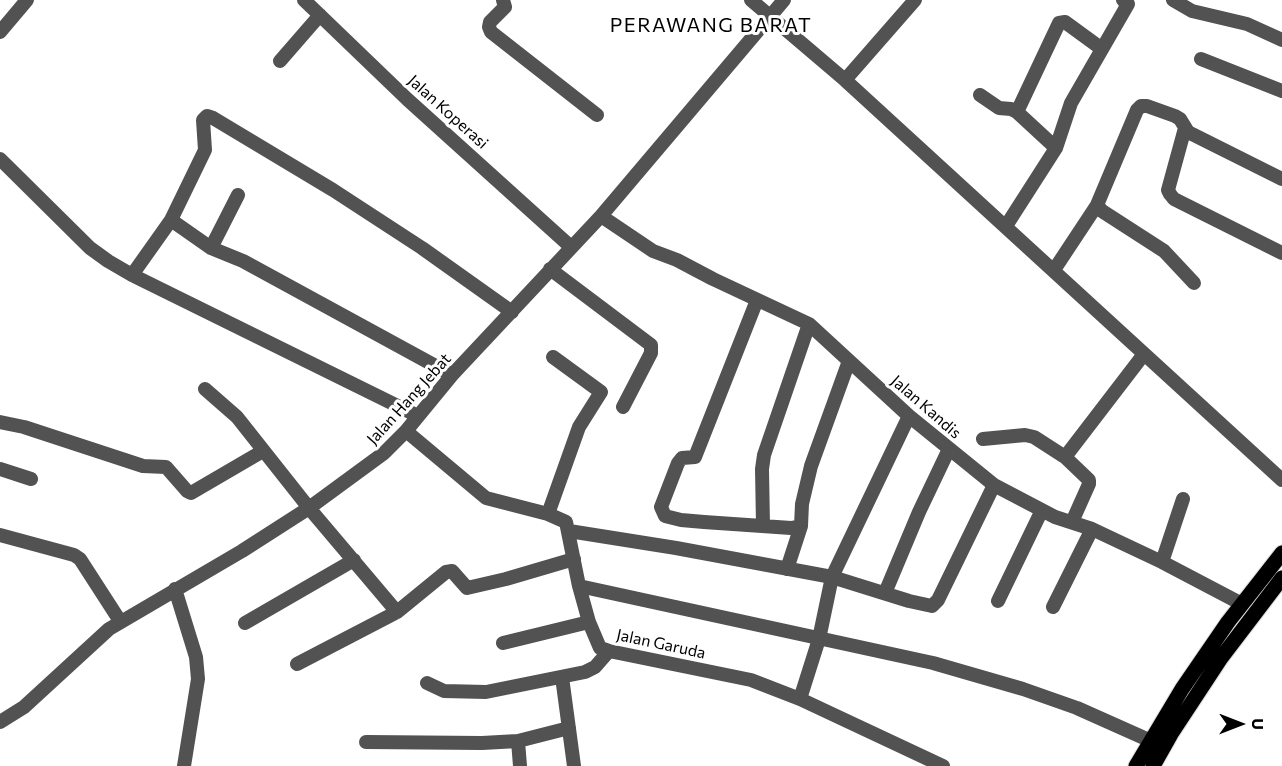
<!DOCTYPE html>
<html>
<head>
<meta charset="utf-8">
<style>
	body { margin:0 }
	#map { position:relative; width:1282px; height:766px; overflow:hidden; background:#fff; font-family:Commissioner,sans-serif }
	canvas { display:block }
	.north { position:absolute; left:1210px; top:694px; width:60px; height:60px; -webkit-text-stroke:4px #fff; paint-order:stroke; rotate:90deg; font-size:16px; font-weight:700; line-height:24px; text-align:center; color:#000 }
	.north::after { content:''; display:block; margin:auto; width:21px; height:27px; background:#000; clip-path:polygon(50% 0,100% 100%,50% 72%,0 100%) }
</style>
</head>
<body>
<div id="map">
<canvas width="1282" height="766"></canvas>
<div class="north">U</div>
</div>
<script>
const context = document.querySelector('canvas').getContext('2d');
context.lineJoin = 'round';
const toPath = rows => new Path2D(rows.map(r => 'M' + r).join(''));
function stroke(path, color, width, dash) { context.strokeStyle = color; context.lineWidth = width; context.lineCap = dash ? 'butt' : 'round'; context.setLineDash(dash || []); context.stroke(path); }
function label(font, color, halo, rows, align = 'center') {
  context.font = font + ' Commissioner,sans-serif'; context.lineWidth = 6; context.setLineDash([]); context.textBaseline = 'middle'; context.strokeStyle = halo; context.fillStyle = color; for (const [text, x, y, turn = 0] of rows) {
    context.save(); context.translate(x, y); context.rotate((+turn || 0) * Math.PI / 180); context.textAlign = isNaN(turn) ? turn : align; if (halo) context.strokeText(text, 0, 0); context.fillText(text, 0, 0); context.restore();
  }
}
const major = toPath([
	[1136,766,1182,689,1228,622,1282,553],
	[1153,766,1171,734,1221,658,1282,578]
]);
stroke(major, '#dbdbdb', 17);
stroke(toPath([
	[304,0,407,99,571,247],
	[503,0,505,7,490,22,489,27,491,32,597,115],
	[751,0,845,80,1282,480],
	[1173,0,1192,11,1247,24,1282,40],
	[0,32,27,0],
	[1201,59,1282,91],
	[280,61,320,15],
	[845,80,915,0],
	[980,95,999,108,1011,109,1017,112,1056,148],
	[1017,112,1059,23,1065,22,1102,49],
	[1185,128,1168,190,1170,194,1174,199,1282,253],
	[0,159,90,248,108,261,132,275,418,416],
	[601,216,653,251,677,260,713,279,809,324,909,416,994,485,1055,517,1092,529,1162,562,1242,604],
	[1006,226,1056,148,1071,103,1128,4,1123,0],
	[211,248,238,195],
	[550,269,651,345,651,353,623,407],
	[1054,270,1097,205],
	[132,275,171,220],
	[1194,283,1164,251,1102,211,1097,205,1137,110,1141,106,1147,106,1175,116,1180,119,1188,132,1282,179],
	[757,300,695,457,682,458,678,463,661,507,665,516,681,520,704,522,791,528,801,526,802,504,811,466,849,361],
	[452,375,243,261,211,248,171,220,205,150,203,120,207,116,213,118,333,190,422,248,512,312],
	[205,389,237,417,309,508,397,612,297,664],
	[0,422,24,427,143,466,166,467,187,491,191,493,263,451],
	[406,431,486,498,548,514,566,522,579,586,589,622,600,648,609,651,751,680,800,699,943,766],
	[983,439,1025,435,1034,437,1065,457],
	[0,469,31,479],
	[548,514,579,427,601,392,553,357],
	[1072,522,1089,484,1089,480,1065,457,1144,354],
	[763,525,762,469,764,455,809,324],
	[569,531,676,548,832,577,909,601,932,606,938,600,994,485],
	[0,535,74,555,80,559,120,621],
	[1162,562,1183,499],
	[787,569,801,526],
	[579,586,933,663,1023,689,1077,708,1151,741],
	[175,589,196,657,198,679,184,766],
	[885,593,919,512,949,449],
	[998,601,1042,510],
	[1053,607,1092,529],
	[397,612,446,572,452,571,467,588,506,579,574,559],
	[245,623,354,560],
	[503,643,589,622],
	[562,677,574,766],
	[427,683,444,691,486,692,585,672,595,667,609,651],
	[800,699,819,639,832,577,909,416],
	[0,722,24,707,109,629,242,551,309,508,384,453,406,431,452,375,601,216,784,0],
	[518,741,520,766],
	[366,742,482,743,518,741,569,728]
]), '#525252', 14);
stroke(major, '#000', 15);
label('16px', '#000', '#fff', [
	["Jalan Koperasi",448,112,42],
	["Jalan Hang Jebat",409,399,-48],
	["Jalan Kandis",926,407,41],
	["Jalan Garuda",661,644,12]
]);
context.letterSpacing = '1.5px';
label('20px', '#000', '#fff', [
	["PERAWANG BARAT",711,25]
]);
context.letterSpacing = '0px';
</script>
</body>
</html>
